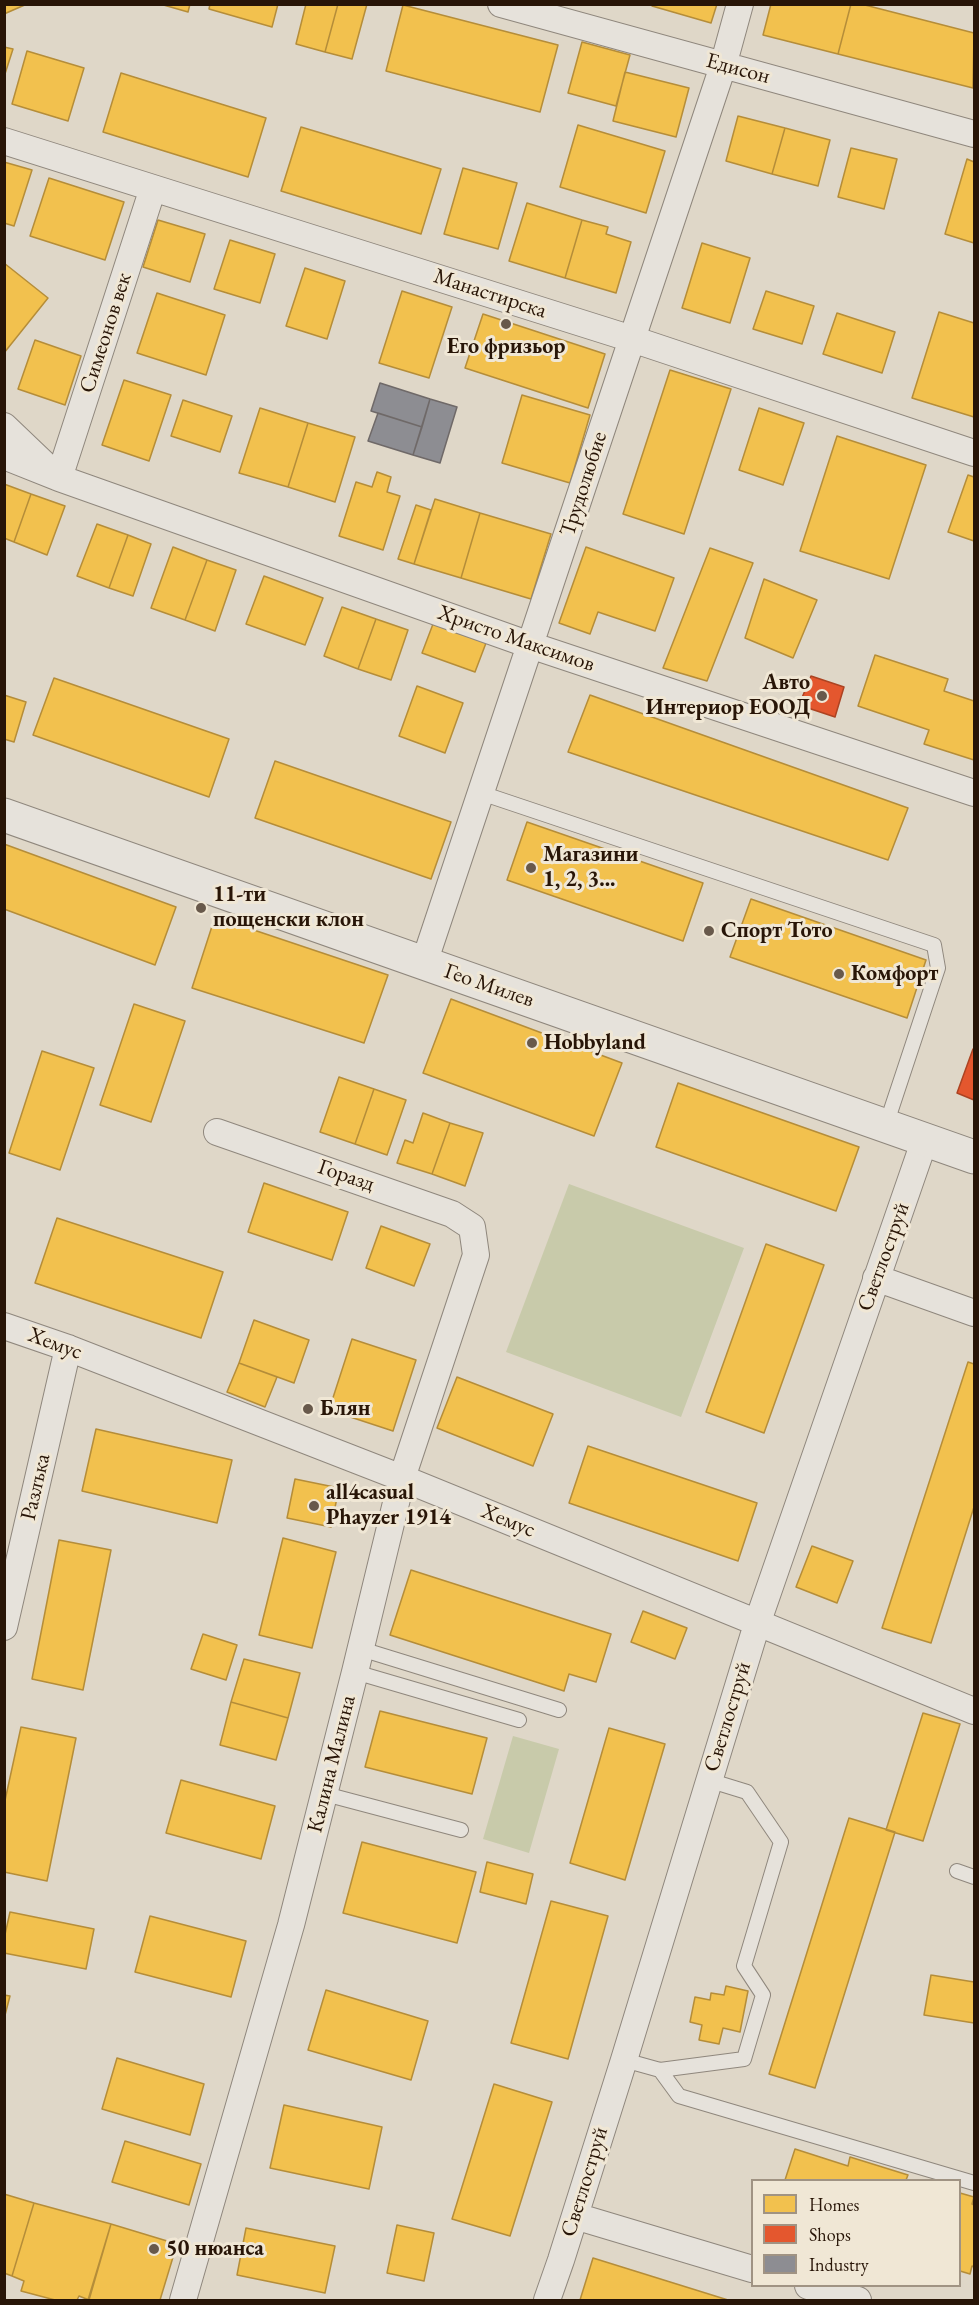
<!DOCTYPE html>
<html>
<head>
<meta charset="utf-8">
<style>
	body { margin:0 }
	#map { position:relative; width:979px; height:2305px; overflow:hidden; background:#dfd7c8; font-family:"EB Garamond",serif }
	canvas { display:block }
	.frame { position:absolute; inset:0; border:6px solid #281507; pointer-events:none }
	.legend { position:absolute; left:751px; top:2179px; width:210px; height:108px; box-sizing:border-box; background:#f0e7d5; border:2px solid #a09383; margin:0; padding:8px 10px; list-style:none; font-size:18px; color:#281507 }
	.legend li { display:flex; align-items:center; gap:12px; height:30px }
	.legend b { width:30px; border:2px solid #a09383 }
</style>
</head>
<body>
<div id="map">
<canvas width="979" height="2305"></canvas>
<div class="frame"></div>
<ul class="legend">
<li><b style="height:16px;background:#f2c14e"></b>Homes</li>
<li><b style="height:16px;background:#e4572e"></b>Shops</li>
<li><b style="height:16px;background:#8d8d92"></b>Industry</li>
</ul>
</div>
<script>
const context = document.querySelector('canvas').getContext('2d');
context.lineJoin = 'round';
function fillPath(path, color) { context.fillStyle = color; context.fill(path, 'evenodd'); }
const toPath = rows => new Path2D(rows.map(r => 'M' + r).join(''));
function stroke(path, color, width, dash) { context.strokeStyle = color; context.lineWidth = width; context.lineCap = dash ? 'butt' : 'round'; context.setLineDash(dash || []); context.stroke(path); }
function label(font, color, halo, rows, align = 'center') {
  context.font = font + ' "EB Garamond",serif'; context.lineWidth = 6; context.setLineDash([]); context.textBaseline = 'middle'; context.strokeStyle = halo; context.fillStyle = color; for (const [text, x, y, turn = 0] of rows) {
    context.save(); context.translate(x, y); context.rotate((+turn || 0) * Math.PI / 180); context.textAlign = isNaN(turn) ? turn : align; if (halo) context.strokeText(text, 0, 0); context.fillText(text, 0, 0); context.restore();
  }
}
fillPath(toPath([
	[569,1184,744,1248,681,1417,506,1352],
	[513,1736,559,1749,529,1853,483,1839]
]), '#c8caaa');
const homes = toPath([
	[4,4,27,4,4,14,4,4],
	[160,4,190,4,188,12,160,4],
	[210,4,278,4,272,27,209,9,210,4],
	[306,4,338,4,325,52,296,44,306,4],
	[338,4,367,4,352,59,325,52,338,4],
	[653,4,717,4,711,23,652,6,653,4],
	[771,4,851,4,838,54,763,35,771,4],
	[851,4,861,4,974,33,973,88,838,54,851,4],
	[403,5,558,45,540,112,386,71,403,5],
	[582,42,630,55,616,106,568,93,582,42],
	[4,47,13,49,4,77,4,47],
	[27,51,84,68,68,121,12,104,27,51],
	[625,72,689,88,676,137,613,121,625,72],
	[121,73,266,118,248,177,103,132,121,73],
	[738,116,785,128,772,174,726,161,738,116],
	[578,125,665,151,646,213,560,187,578,125],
	[301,127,441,169,421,234,281,191,301,127],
	[785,128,830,140,818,186,772,174,785,128],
	[851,148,897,159,884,209,838,197,851,148],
	[967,159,974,162,974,243,945,234,967,159],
	[4,162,32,170,14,226,4,223,4,162],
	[463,168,517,183,498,249,444,234,463,168],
	[49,178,124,202,105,260,30,236,49,178],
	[527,203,582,220,565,278,509,261,527,203],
	[158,220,205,234,190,282,143,267,158,220],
	[582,220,608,227,606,234,631,242,616,293,565,278,582,220],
	[230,240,275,254,260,303,214,289,230,240],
	[702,243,750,258,730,323,682,308,702,243],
	[4,263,48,298,4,353,4,263],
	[305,268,345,281,327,339,286,326,305,268],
	[402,291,452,307,429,378,379,363,402,291],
	[766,291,814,306,802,344,753,329,766,291],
	[157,293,225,315,206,375,137,353,157,293],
	[939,312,974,323,974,417,912,398,939,312],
	[837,313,895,332,882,373,823,354,837,313],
	[483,314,605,354,588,408,465,368,483,314],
	[35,340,81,356,65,405,18,389,35,340],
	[670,370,731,389,684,534,623,514,670,370],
	[124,380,171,395,149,461,102,445,124,380],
	[522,395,590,415,570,483,502,463,522,395],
	[183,400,232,416,220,452,171,436,183,400],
	[260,408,308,423,288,487,239,473,260,408],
	[759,408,804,423,783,485,739,470,759,408],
	[308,423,355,437,335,502,288,487,308,423],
	[837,436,926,465,889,579,800,551,837,436],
	[377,472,391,477,387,492,400,496,383,550,339,536,356,482,372,487,377,472],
	[968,475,974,477,974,541,948,532,968,475],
	[4,484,31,494,14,542,4,538,4,484],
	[31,494,65,506,47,555,14,542,31,494],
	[435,499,480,513,461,578,414,564,435,499],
	[416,505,431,510,414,564,398,559,416,505],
	[480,513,551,534,531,599,461,578,480,513],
	[97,524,128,535,109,588,77,576,97,524],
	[128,535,151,544,133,596,109,588,128,535],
	[173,547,207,560,185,620,151,608,173,547],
	[586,547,674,578,655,631,598,612,590,634,559,623,586,547],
	[710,548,753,563,707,681,663,668,710,548],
	[207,560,236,570,215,631,185,620,207,560],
	[264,576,323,598,305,645,246,624,264,576],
	[764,579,817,600,793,658,745,638,764,579],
	[342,607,376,619,358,669,324,656,342,607],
	[376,619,408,630,391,680,358,669,376,619],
	[433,624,486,643,475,672,422,653,433,624],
	[875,655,948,679,944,691,974,701,974,760,924,744,929,730,858,706,875,655],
	[54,678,229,739,209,797,33,735,54,678],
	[417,686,463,703,445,753,399,736,417,686],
	[4,695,26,702,14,742,4,739,4,695],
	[590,695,908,808,888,860,568,752,590,695],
	[275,761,451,822,431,879,255,818,275,761],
	[527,822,703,883,683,941,507,880,527,822],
	[4,844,176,907,155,965,4,909,4,844],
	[751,899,926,960,907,1018,730,957,751,899],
	[215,917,388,975,364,1043,192,988,215,917],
	[451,999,622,1063,594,1136,423,1073,451,999],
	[134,1004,185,1021,151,1122,100,1105,134,1004],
	[42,1051,94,1068,60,1170,9,1153,42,1051],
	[339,1077,374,1089,355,1144,320,1132,339,1077],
	[678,1083,859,1147,836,1211,656,1147,678,1083],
	[374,1089,406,1100,387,1155,355,1144,374,1089],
	[423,1113,450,1123,432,1174,397,1163,405,1140,413,1143,423,1113],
	[450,1123,483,1133,465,1186,432,1174,450,1123],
	[264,1183,348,1212,332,1260,248,1232,264,1183],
	[57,1218,223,1272,201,1338,35,1283,57,1218],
	[381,1226,430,1244,414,1286,366,1268,381,1226],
	[766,1244,824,1265,764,1433,706,1412,766,1244],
	[254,1320,309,1340,294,1383,239,1363,254,1320],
	[352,1339,416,1360,393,1431,329,1410,352,1339],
	[968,1362,974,1364,974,1507,931,1643,882,1628,968,1362],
	[239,1363,277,1377,265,1407,227,1392,239,1363],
	[457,1377,553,1414,533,1466,437,1428,457,1377],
	[96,1429,232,1460,217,1523,82,1491,96,1429],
	[588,1446,757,1503,738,1561,569,1503,588,1446],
	[295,1479,339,1488,331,1527,287,1518,295,1479],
	[283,1538,336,1552,312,1648,259,1635,283,1538],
	[59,1540,111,1550,83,1690,32,1679,59,1540],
	[812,1546,853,1561,837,1603,796,1587,812,1546],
	[411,1570,611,1634,596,1682,569,1674,564,1691,390,1635,411,1570],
	[643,1611,687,1628,675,1659,631,1642,643,1611],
	[203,1634,237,1645,226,1680,191,1669,203,1634],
	[244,1659,300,1673,288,1718,231,1702,244,1659],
	[231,1702,288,1718,276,1760,220,1745,231,1702],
	[380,1711,487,1738,472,1794,365,1767,380,1711],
	[923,1713,960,1724,923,1841,886,1830,923,1713],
	[21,1727,76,1738,47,1881,4,1872,4,1805,21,1727],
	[609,1728,665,1744,625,1880,570,1863,609,1728],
	[181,1780,275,1806,261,1859,166,1833,181,1780],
	[849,1818,895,1832,815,2088,769,2074,849,1818],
	[362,1842,476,1872,457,1943,343,1913,362,1842],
	[487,1862,533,1874,526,1904,480,1892,487,1862],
	[551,1901,608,1916,568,2059,511,2043,551,1901],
	[10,1912,94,1929,86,1969,4,1953,4,1939,10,1912],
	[150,1916,246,1941,231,1997,135,1972,150,1916],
	[931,1975,974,1982,974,2023,924,2015,931,1975],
	[726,1986,748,1991,740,2032,723,2028,719,2044,699,2040,702,2025,690,2022,695,1997,710,2000,711,1993,724,1995,726,1986],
	[326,1990,428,2021,411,2080,308,2050,326,1990],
	[4,1995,10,1996,4,2019,4,1995],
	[117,2058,204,2084,190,2135,102,2109,117,2058],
	[494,2084,552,2102,510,2236,452,2219,494,2084],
	[284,2105,382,2127,369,2189,270,2168,284,2105],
	[125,2141,201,2164,189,2205,112,2182,125,2141],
	[795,2149,848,2166,850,2157,908,2175,906,2180,785,2180,795,2149],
	[960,2193,974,2197,972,2204,974,2205,974,2267,972,2266,970,2274,960,2271,960,2193],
	[4,2194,34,2203,12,2276,4,2273,4,2194],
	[34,2203,111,2224,89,2300,79,2296,77,2300,55,2300,21,2291,24,2281,12,2276,34,2203],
	[111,2224,177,2244,160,2300,88,2300,111,2224],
	[397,2225,434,2233,424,2281,387,2273,397,2225],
	[246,2228,335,2246,325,2293,237,2275,246,2228],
	[593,2258,728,2300,580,2300,593,2258]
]);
fillPath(homes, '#f2c14e');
stroke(homes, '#b58d39', 1.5);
const shops = toPath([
	[811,676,844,687,835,717,799,705,811,676],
	[973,1049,974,1050,974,1100,957,1093,973,1049]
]);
fillPath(shops, '#e4572e');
stroke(shops, '#ac4322', 1.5);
const industry = toPath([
	[380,383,430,399,422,427,371,411,380,383],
	[430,399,457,407,440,463,413,455,430,399],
	[378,413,422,427,413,455,368,441,378,413]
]);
fillPath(industry, '#8d8d92');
stroke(industry, '#6f6968', 1.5);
const service = toPath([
	[481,793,934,945,938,968,886,1125],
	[361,1649,559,1710],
	[355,1672,519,1720],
	[325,1794,461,1830],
	[957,1871,974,1877],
	[624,2060,660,2070,679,2096,974,2183],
	[660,2070,744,2059,763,1995,744,1966,781,1842,747,1792,708,1780]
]);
const minor = toPath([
	[501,4,974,134],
	[4,141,632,339,974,453],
	[4,426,48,468],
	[4,456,59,478,530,645,974,793],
	[59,478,153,188],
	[424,963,723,66,740,4],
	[876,1278,974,1313],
	[4,1326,68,1348,402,1478,974,1711],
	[4,1627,68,1348],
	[575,2216,752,2269],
	[808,2286,858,2300],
	[183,2300,291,1925,355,1672,402,1478,476,1255,472,1227,452,1214,217,1132],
	[547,2300,561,2260,624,2060,757,1624,925,1139]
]);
const tertiary = toPath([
	[4,815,974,1157]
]);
stroke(service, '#8f877d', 16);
stroke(minor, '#8f877d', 28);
stroke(tertiary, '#8f877d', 35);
stroke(service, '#e6e2db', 14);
stroke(minor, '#e6e2db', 26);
stroke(tertiary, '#e6e2db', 33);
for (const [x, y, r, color] of [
	[506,324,6,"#68594b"],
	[822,696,6,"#68594b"],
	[531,868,6,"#68594b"],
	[201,908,6,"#68594b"],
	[709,931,6,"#68594b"],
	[839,974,6,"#68594b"],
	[532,1043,6,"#68594b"],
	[308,1409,6,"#68594b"],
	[314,1506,6,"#68594b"],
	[154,2249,6,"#68594b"]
]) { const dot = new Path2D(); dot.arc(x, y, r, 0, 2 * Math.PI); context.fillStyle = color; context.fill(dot); stroke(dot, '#f0e7d5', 2); }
label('22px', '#281507', '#f0e7d5', [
	["Едисон",738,69,15],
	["Манастирска",490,294,18],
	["Симеонов век",106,333,-72],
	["Трудолюбие",584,484,-72],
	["Христо Максимов",516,639,19],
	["Гео Милев",489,986,19],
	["Горазд",346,1176,19],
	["Светлоструй",884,1257,-70],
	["Хемус",55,1344,20],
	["Разлъка",36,1487,-77],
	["Хемус",508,1521,22],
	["Светлоструй",728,1717,-73],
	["Калина Малина",332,1764,-76],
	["Светлоструй",585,2182,-73]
]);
label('bold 22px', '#281507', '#f0e7d5', [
	["Его фризьор",506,347,"center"],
	["Авто",810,683,"right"],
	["Интериор ЕООД",810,708,"right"],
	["Магазини",543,855],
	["1, 2, 3...",543,880],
	["11-ти",213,895],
	["пощенски клон",213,920],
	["Спорт Тото",721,931],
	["Комфорт",851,974],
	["Hobbyland",544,1043],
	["Блян",320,1409],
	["all4casual",326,1493],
	["Phayzer 1914",326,1518],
	["50 нюанса",166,2249]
], 'left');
</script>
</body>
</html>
